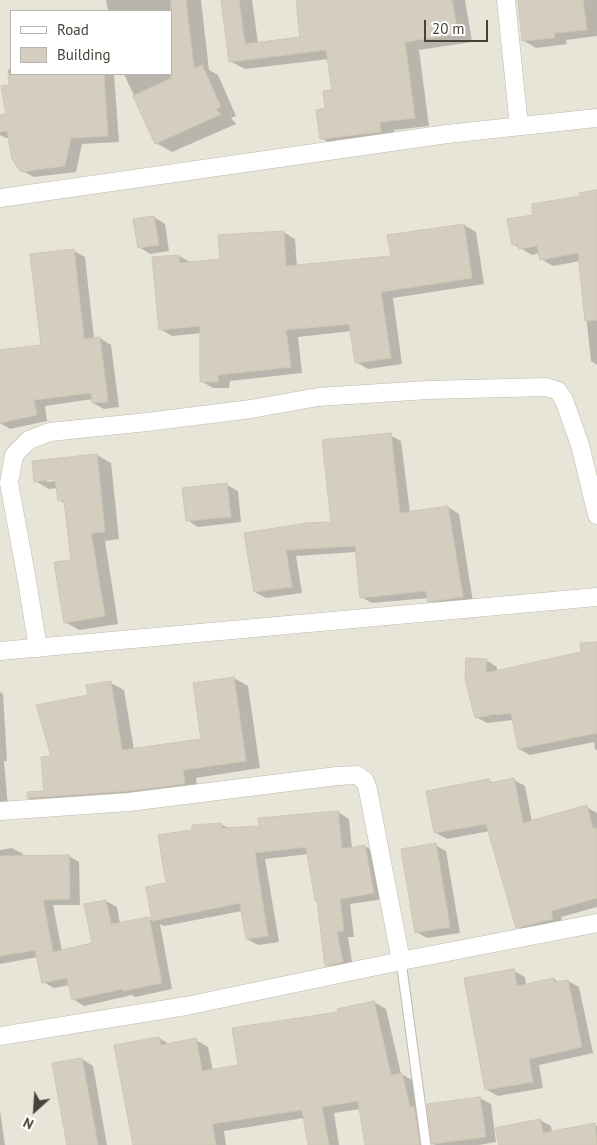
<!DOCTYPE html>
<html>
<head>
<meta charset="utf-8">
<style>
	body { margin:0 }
	#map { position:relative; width:597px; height:1145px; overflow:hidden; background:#f4f2ea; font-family:"PT Sans",sans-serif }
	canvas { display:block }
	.legend { position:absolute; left:10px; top:10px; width:162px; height:65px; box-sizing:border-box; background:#fff; border:1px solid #b5b4af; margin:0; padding:6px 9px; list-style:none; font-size:15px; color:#474338 }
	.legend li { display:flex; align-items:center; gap:10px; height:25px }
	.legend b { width:25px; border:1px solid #b5b4af }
	.north { position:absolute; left:10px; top:1085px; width:50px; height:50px; -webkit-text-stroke:4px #fff; paint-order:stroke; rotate:206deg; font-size:14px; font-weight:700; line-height:20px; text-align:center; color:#474338 }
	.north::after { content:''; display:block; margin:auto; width:18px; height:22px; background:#474338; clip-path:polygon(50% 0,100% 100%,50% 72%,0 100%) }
	.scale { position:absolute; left:424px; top:20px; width:64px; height:22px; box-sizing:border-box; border:2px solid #474338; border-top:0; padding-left:6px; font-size:15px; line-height:18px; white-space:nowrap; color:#474338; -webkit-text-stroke:4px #fff; paint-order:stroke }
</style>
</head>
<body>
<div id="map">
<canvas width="597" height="1145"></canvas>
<ul class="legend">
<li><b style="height:6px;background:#fff"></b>Road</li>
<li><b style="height:14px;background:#d5cec0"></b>Building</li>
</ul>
<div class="north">N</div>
<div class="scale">20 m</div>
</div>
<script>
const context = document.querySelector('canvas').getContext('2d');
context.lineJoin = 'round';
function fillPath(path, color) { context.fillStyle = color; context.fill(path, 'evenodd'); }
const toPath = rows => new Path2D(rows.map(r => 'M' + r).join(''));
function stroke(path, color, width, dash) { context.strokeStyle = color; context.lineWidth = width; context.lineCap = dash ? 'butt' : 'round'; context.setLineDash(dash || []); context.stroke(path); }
fillPath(toPath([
	[0,0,597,0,597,1145,0,1145],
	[11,11,171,11,171,74,11,74]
]), '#e7e4d8');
fillPath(toPath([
	[106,0,201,0,209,70,218,75,236,116,231,118,236,124,172,152,156,143,124,74,171,74,171,11,108,11],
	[222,0,252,0,258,43,302,38,297,0,465,0,472,42,419,50,429,126,394,130,395,140,336,147,321,138,327,109,333,91,329,59,245,69,230,61],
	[519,0,597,0,597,36,566,40,567,44,536,48,524,41],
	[11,69,11,74,114,74,119,142,82,144,76,172,34,177,22,171,9,138,6,138,0,135,0,117,7,115,11,86,8,70],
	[597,191,597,365,591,361,580,261,553,266,541,259,540,253,532,255,513,244,535,216],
	[154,217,165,224,169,251,150,254,139,247],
	[464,225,476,232,484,284,393,298,402,364,368,369,356,362,352,331,298,337,302,373,230,381,229,388,213,388,201,381,202,333,172,336,160,329,179,256,192,263,221,260,283,232,295,239,297,267,392,257],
	[74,251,85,257,94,339,100,338,111,345,119,407,104,409,93,403,93,399,45,406,47,421,10,429,0,423,0,351,42,346],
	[390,435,401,441,410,513,448,507,459,514,473,602,440,607,429,601,429,598,372,603,361,597,356,552,296,556,302,593,266,598,255,592,246,534,332,523],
	[97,455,111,463,119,539,105,541,118,624,79,630,65,622,72,561,66,504,59,500,58,488,49,489,35,481],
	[62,478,62,480,47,482,47,479],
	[227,485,238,491,241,522,198,527,187,520],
	[597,643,597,750,595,749,594,742,530,755,519,749,513,720,487,723,476,717,486,660,497,667,497,672,582,652],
	[234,678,248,686,260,768,196,778,198,792,42,806,28,798,46,792,53,757,89,696,111,683,124,690,134,750,203,740],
	[0,692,3,694,7,761,4,761,8,807,0,814],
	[489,780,494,783,514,780,525,786,532,822,586,807,597,813,597,907,561,917,563,925,528,933,517,927,490,831,447,839,436,833],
	[338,812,349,819,352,849,365,846,376,853,384,899,350,904,354,937,348,937,353,968,337,971,327,965,318,901,309,854,265,859,279,942,258,945,247,939,242,911,164,926,160,924,172,989,135,997,132,995,84,1006,73,999,70,985,54,988,43,982,38,957,0,964,0,850,12,848,23,854,23,857,69,856,79,862,80,905,53,905,62,951,93,944,106,901,117,907,120,924,149,919,153,921,168,884,193,831,221,824,230,829,260,827],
	[435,845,446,851,460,933,427,938,416,932],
	[514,971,525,977,526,985,554,979,559,982,568,981,579,987,593,1053,539,1065,543,1088,498,1096,487,1090],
	[374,1002,386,1009,401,1074,414,1081,421,1111,426,1114,431,1145,367,1145,361,1109,334,1113,339,1145,309,1145,304,1118,224,1131,226,1145,134,1145,159,1038,169,1044,196,1040,208,1047,213,1071,240,1066,340,1013],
	[82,1059,93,1066,107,1145,68,1145],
	[480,1098,491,1104,496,1142,479,1145,436,1145,433,1144],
	[0,1111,5,1145,0,1145],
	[540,1120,551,1126,552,1132,595,1125,597,1126,597,1145,500,1145]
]), '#0003');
const building = toPath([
	[171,0,186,0,194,68,202,65,221,107,216,109,221,114,155,144,133,96,171,78,171,0],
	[221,0,239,0,245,44,300,37,296,0,452,0,458,34,405,42,415,118,380,122,381,132,320,139,316,110,325,108,323,91,332,90,326,50,229,62,221,0],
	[518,0,583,0,587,30,554,33,555,38,522,41,518,0],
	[8,74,104,74,108,136,71,138,65,166,21,172,12,159,7,131,0,132,0,115,6,114,1,86,9,85,8,74],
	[597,190,597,320,585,321,578,253,540,260,537,246,519,249,518,244,512,245,507,219,533,215,532,204,580,196,579,193,597,190],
	[154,216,159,245,138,248,133,219,154,216],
	[464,224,472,278,381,292,391,358,355,363,349,324,286,330,291,367,218,375,218,382,200,382,200,326,159,330,152,257,179,255,180,263,220,259,218,235,284,231,286,266,391,256,387,235,464,224],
	[74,249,84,339,100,337,108,402,92,403,91,393,34,400,37,415,0,423,0,350,41,345,30,254,74,249],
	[391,433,400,513,448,506,463,597,428,602,426,591,360,598,355,546,286,550,292,587,254,592,244,533,307,523,331,522,322,440,391,433],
	[97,454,105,532,91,533,105,616,64,623,54,562,71,560,64,500,58,501,55,479,34,482,32,461,97,454],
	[227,483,231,517,186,521,182,488,227,483],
	[597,642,597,733,518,749,511,713,496,715,496,714,475,718,465,679,466,658,487,659,486,673,581,652,580,643,597,642],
	[234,677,246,761,183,770,185,784,128,791,27,798,27,792,44,791,41,757,51,756,36,705,88,695,86,685,111,681,122,750,201,739,193,683,234,677],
	[514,778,523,823,587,805,593,829,597,828,597,898,551,911,553,919,516,928,486,824,434,833,426,791,489,779,490,783,514,778],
	[338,811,342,849,365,845,374,893,340,899,344,931,337,932,343,962,325,966,317,901,315,901,306,847,255,853,268,936,246,939,240,903,152,921,146,887,166,883,158,835,192,830,192,825,221,823,222,828,259,826,258,818,338,811],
	[436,843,450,927,415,933,401,849,436,843],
	[69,855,70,899,43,900,53,952,92,943,84,904,106,900,111,924,149,917,162,983,123,991,123,989,72,1000,67,978,42,983,35,950,0,956,0,856,69,855],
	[514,969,517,986,554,978,554,982,568,980,582,1047,529,1059,533,1082,485,1090,464,978,514,969],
	[374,1001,391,1075,402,1073,410,1107,414,1106,420,1145,365,1145,358,1101,322,1107,329,1145,308,1145,302,1110,212,1124,216,1145,133,1145,114,1045,159,1037,161,1045,196,1038,202,1071,238,1065,232,1028,338,1012,337,1009,374,1001],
	[82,1058,98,1145,67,1145,52,1063,82,1058],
	[480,1097,486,1137,432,1144,427,1104,480,1097],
	[540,1119,543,1133,595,1123,597,1145,499,1145,495,1128,540,1119]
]);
fillPath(building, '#d5cec0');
stroke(building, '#cfc6b4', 1);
const service = toPath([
	[401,961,426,1145]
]);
const minor = toPath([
	[506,0,519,126],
	[0,198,447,134,597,118],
	[38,648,26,575,9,483,14,455,29,440,50,432,147,422,251,409,318,397,428,390,546,387,558,391,564,400,580,445,597,515],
	[0,651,597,597],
	[0,811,129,802,337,776,357,775,365,781,368,790,401,961],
	[0,1036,186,1006,401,961,597,923]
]);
stroke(service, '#bfbaad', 11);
stroke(minor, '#bfbaad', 19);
stroke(service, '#fff', 9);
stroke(minor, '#fff', 18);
</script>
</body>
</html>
